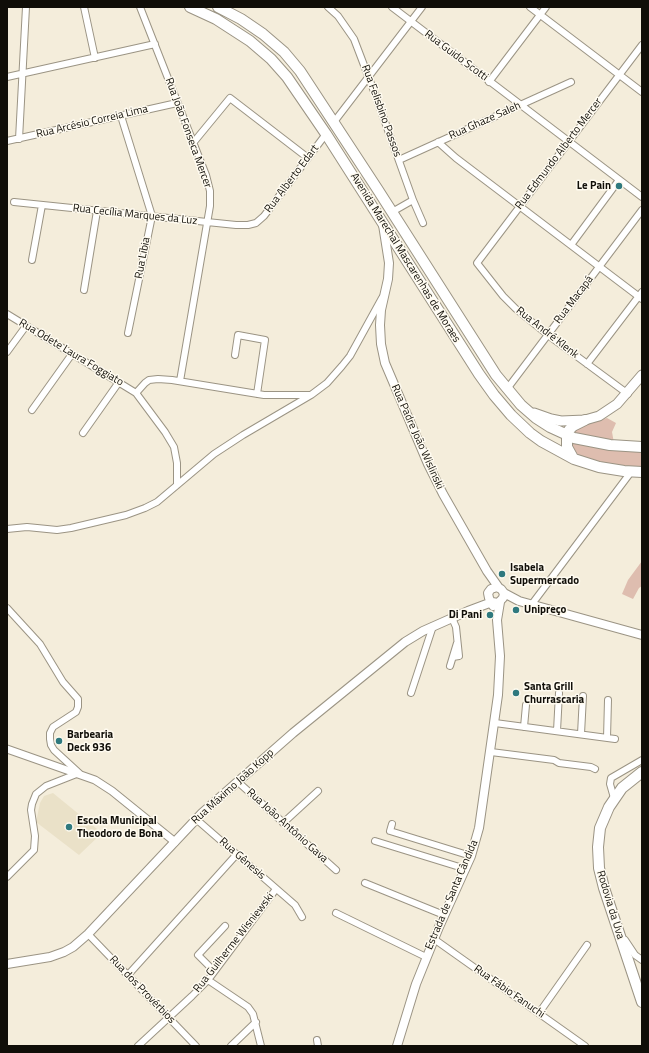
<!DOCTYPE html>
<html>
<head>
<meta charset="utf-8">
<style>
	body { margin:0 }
	#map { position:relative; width:649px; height:1053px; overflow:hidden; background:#f4eddb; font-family:"Titillium Web",sans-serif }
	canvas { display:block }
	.frame { position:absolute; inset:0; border:8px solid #100e08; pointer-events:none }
</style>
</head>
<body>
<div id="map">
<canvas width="649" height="1053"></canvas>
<div class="frame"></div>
</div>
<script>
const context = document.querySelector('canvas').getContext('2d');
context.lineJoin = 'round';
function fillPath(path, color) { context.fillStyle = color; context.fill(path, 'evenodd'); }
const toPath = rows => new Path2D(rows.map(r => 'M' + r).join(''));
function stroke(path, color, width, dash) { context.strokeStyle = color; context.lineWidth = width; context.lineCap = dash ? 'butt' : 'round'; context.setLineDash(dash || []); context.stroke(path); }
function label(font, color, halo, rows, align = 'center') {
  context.font = font + ' "Titillium Web",sans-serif'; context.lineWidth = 3; context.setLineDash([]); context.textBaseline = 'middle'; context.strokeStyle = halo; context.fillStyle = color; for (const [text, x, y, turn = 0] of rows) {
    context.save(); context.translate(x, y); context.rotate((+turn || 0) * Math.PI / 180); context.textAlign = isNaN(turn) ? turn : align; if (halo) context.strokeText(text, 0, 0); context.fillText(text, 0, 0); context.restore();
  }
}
fillPath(toPath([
	[53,793,102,833,79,855,36,822,40,803,44,796]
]), '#eae1c8');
fillPath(toPath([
	[607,418,616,423,612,432,614,443,578,436,573,432,579,427],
	[571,440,642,450,642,467,615,465,577,456,572,450],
	[642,561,642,586,639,588,633,599,622,594,628,580]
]), '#debdaf');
const minor = toPath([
	[84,7,95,58],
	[140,7,206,175,210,191,210,206,180,381],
	[328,7,338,16,354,39,375,94,413,200,392,212],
	[392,7,642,197],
	[530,7,642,92],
	[7,77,155,44],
	[489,82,546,7],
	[121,116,152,216,128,333],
	[334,122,422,7],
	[19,139,26,7],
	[7,141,177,103],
	[438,142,456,158,642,299],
	[193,143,230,98,308,158],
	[399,160,571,82],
	[413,200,423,223],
	[14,202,236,225,248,225,256,223,264,216,326,134],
	[571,245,619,180],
	[32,260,42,205],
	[84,290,97,211],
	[7,314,136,393,165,432,174,447,177,463,177,485],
	[7,352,26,326],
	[235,355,238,335,265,340,257,394],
	[587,364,642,292],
	[507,389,642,210],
	[136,393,145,383,149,380,158,379,172,380,264,395,309,395],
	[628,394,548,335,516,309,503,296,477,263,642,45],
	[32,410,72,354],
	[83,433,119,382],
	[7,529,27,527,57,530,71,528,126,515,145,508,157,502,214,454,243,435,311,395,327,383,342,366,350,356,382,298],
	[532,604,631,472],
	[7,608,40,644,63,682,78,699,78,707,76,712,53,727,50,733,50,739,51,745,54,750,79,773,46,786,36,794,32,804,31,810,35,836,34,850,7,877],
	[452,618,456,627,459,656,453,657],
	[450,666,457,643],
	[411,693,433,626],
	[495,723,615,739],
	[524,727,526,705],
	[557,731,559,693],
	[581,734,583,696],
	[607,738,608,700],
	[491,752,554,760,559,763,591,767,595,769],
	[238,782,336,870],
	[614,798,610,784,611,778,642,760],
	[196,819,295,905,302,917],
	[283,823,318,791],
	[392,824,390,831,471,856],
	[375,841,466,869],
	[365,883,444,915],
	[336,913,426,957],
	[88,934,196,1046],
	[434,939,585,1046],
	[625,940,635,955,642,960],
	[214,971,198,955,225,926],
	[128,975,237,854],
	[208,980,248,1007,253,1014,261,1046],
	[539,1013,587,945],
	[317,1040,318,1046],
	[138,1046,192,996,208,980,276,889],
	[231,1046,256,1022]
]);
const tertiary = toPath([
	[7,749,95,780,112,791,175,842]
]);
const secondary = toPath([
	[383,225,389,263,388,279,381,310,380,325,381,344,385,363,428,464,443,494,487,571,499,588],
	[493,606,489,598,488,593,491,589,497,587,501,589,504,593,519,601,642,635],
	[7,964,50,957,64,952,73,947,88,934,202,813,293,733,405,642,423,631,468,611,492,602,498,603,503,598,504,593],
	[397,1046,416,984,439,927,471,856,479,828,498,695,500,656,497,620,500,602]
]);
const primary = toPath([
	[534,413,551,419,561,421,585,420,599,416,617,404,642,375]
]);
const trunk = toPath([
	[190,7,216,19,250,41,271,59,287,77,326,134,479,374,494,395,511,415,530,433,541,441,574,459,599,467,624,471,642,472],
	[218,7,241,19,263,34,284,52,300,71,378,190,496,375,521,405,536,418,550,427,574,438,610,445,642,447],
	[573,458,567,447,567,436,569,430,573,426,585,420],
	[642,772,622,788,609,807,600,828,598,847,599,868,604,888,642,1002]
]);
stroke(minor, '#9b9484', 8);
stroke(tertiary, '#9b9484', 9);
stroke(secondary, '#9b9484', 10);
stroke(primary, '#9b9484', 11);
stroke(trunk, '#9b9484', 12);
stroke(minor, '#fff', 6);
stroke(tertiary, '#fff', 7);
stroke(secondary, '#fff', 8);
stroke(primary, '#fff', 9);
stroke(trunk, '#fff', 10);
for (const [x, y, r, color] of [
	[619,186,4,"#2f797e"],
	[502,574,4,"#2f797e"],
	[516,610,4,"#2f797e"],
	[490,615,4,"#2f797e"],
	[516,693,4,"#2f797e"],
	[59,741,4,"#2f797e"],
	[69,827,4,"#2f797e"]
]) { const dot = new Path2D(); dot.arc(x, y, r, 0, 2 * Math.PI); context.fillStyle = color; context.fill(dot); stroke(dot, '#fffbf0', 1.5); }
label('11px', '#100e08', '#fffbf0', [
	["Rua Guido Scotti",456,56,37],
	["Rua Felisbino Passos",381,111,70],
	["Rua Ghaze Saleh",485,121,-24],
	["Rua Arcésio Correia Lima",92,122,-13],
	["Rua João Fonseca Mercer",188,133,70],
	["Rua Edmundo Alberto Mercer",559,154,-53],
	["Rua Alberto Edart",292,179,-53],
	["Rua Cecília Marques da Luz",135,215,6],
	["Rua Líbia",143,258,-79],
	["Avenida Marechal Mascarenhas de Moraes",405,258,58],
	["Rua Macapá",574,300,-53],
	["Rua André Klenk",547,333,38],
	["Rua Odete Laura Foggiato",71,353,31],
	["Rua Padre João Wislinski",417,437,66],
	["Rua Máximo João Kopp",233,787,-42],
	["Rua João Antônio Gava",287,826,42],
	["Rua Gênesis",242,859,41],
	["Estrada de Santa Cândida",452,895,-67],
	["Rodovia da Uva",610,905,73],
	["Rua Guilherme Wisniewski",234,943,-52],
	["Rua dos Provérbios",142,990,46],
	["Rua Fábio Fanuchi",509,992,35]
]);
label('bold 11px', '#100e08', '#fffbf0', [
	["Le Pain",611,186,"right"],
	["Isabela",510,568],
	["Supermercado",510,581],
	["Unipreço",524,610],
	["Di Pani",482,615,"right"],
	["Santa Grill",524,687],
	["Churrascaria",524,700],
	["Barbearia",67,735],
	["Deck 936",67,748],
	["Escola Municipal",77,821],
	["Theodoro de Bona",77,834]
], 'left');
</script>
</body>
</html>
